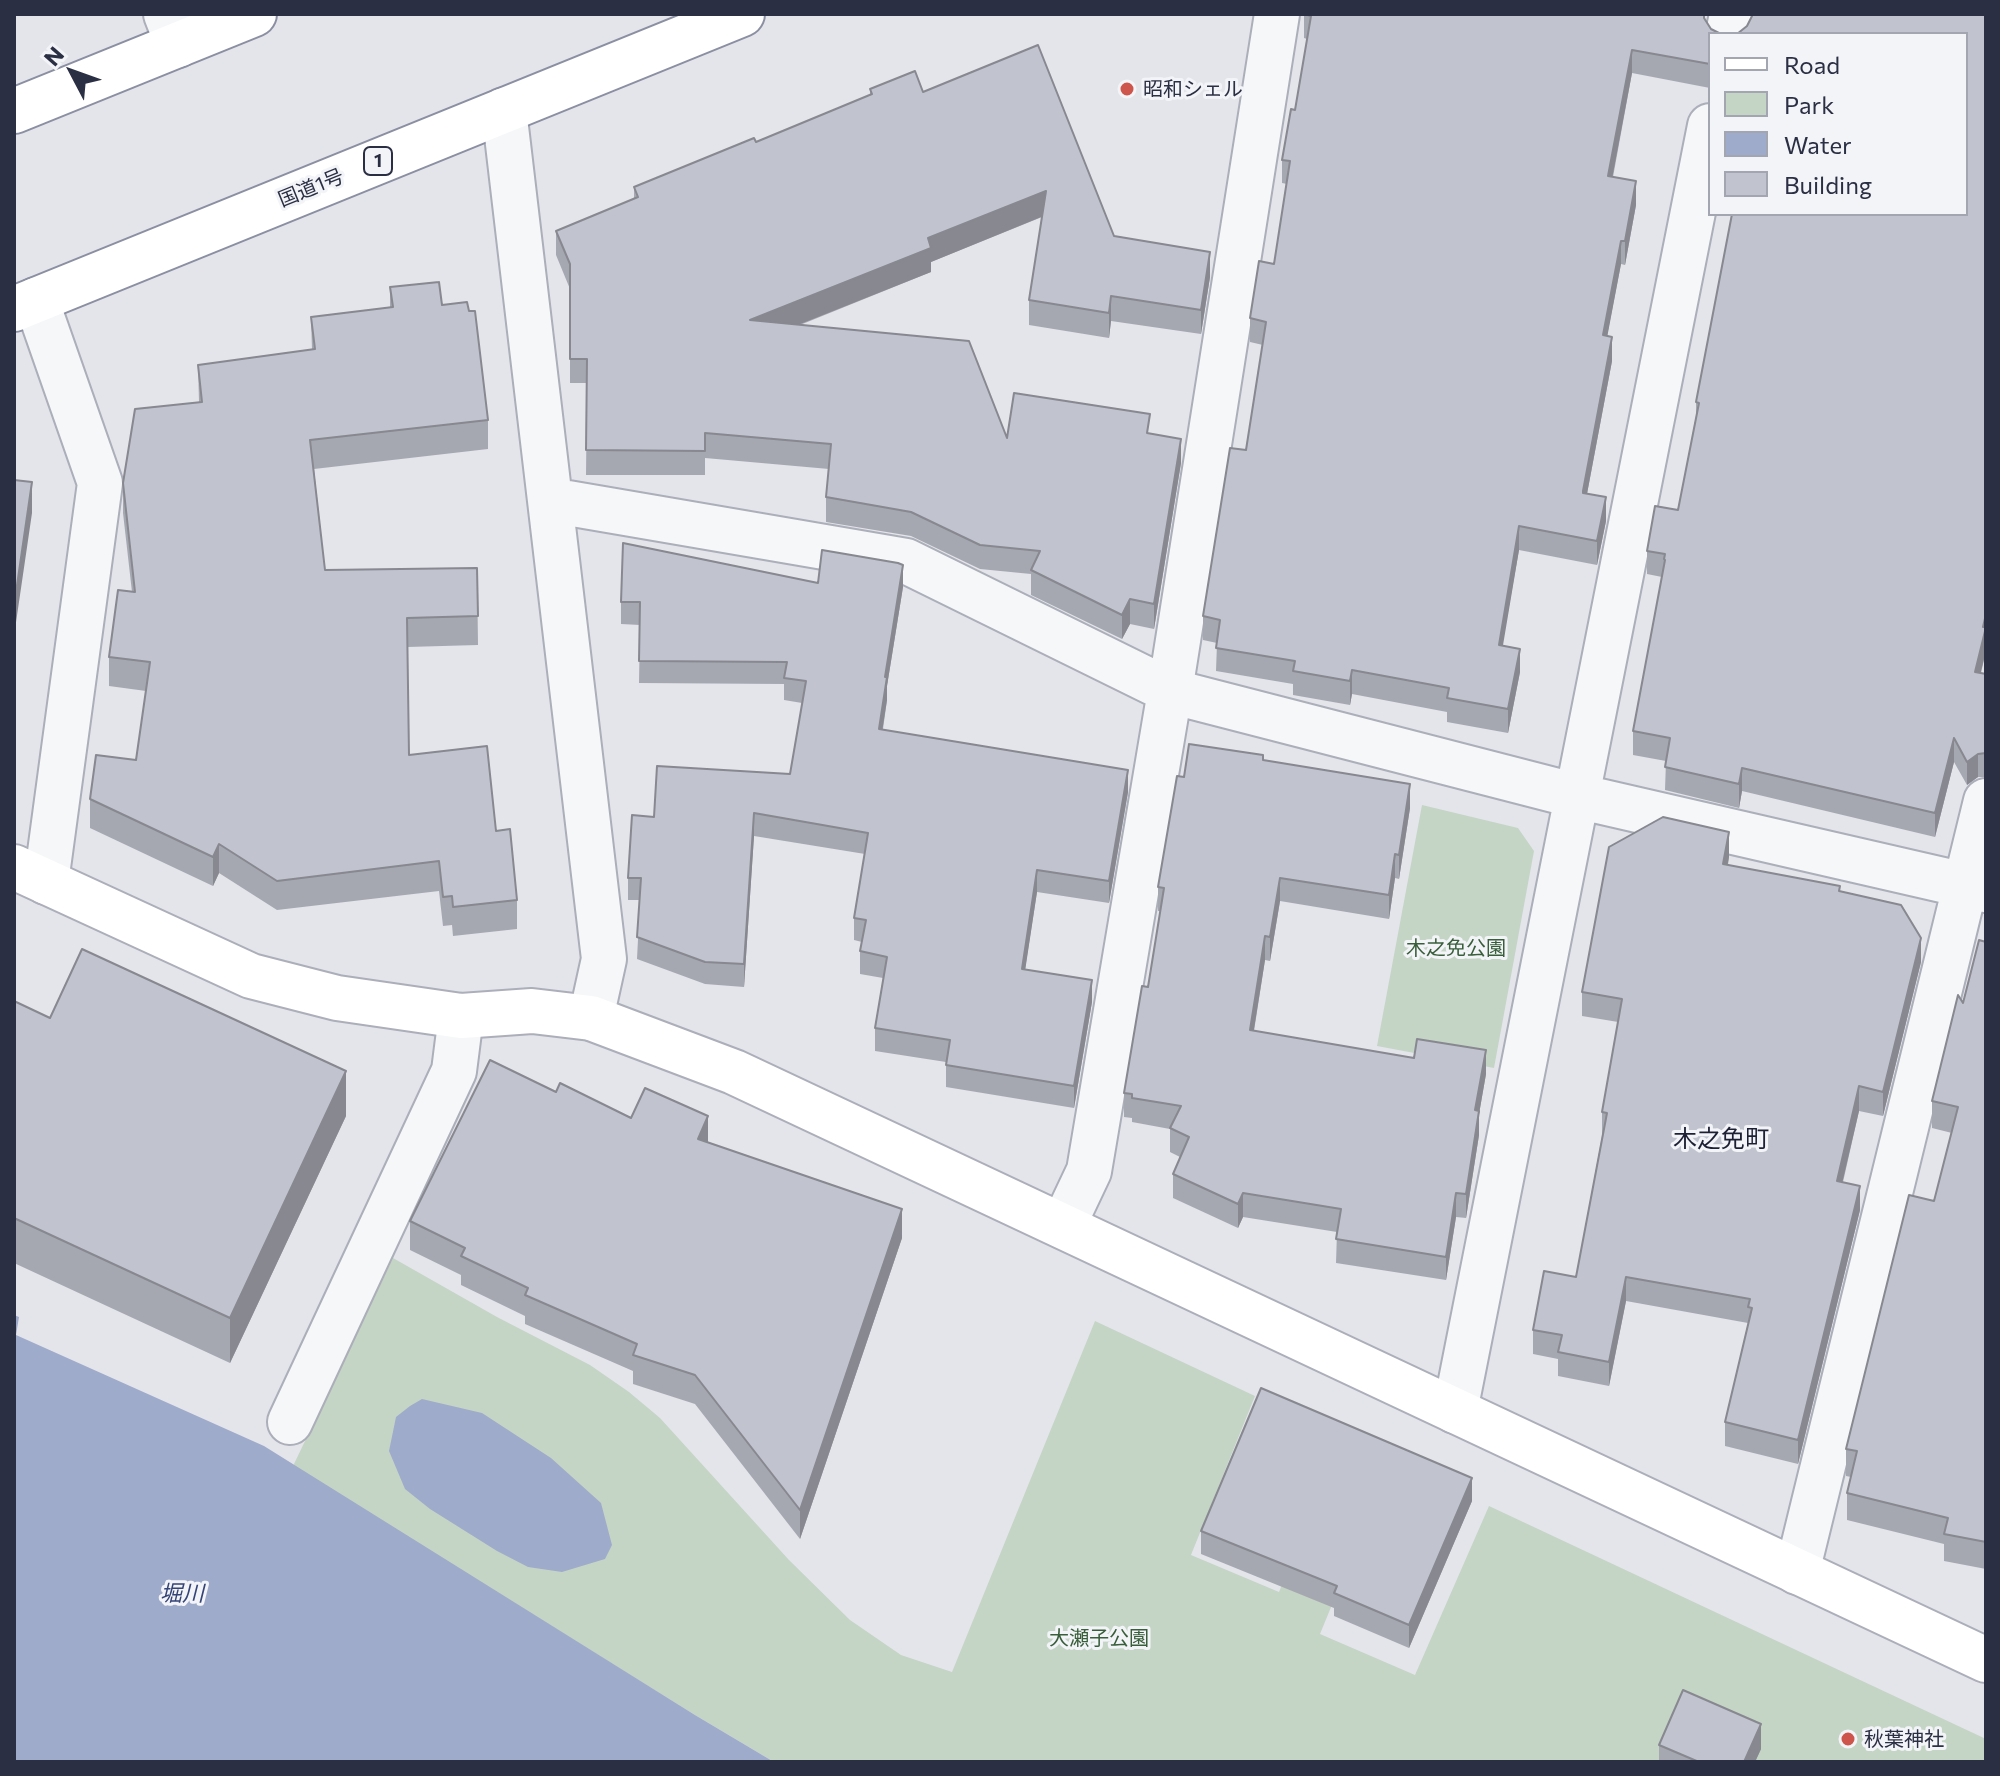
<!DOCTYPE html>
<html>
<head>
<meta charset="utf-8">
<style>
	body { margin:0 }
	#map { position:relative; width:2000px; height:1776px; overflow:hidden; background:#e4e5eb; font-family:Commissioner,sans-serif }
	canvas { display:block }
	.frame { position:absolute; inset:0; border:16px solid #2b2f44; pointer-events:none }
	.legend { position:absolute; left:1708px; top:32px; width:260px; height:184px; box-sizing:border-box; background:#f3f4f8; border:2px solid #a3a5b0; margin:0; padding:10px 14px; list-style:none; font-size:24px; color:#2b2f44 }
	.legend li { display:flex; align-items:center; gap:16px; height:40px }
	.legend b { width:40px; border:2px solid #a3a5b0 }
	.north { position:absolute; left:32px; top:32px; width:80px; height:80px; -webkit-text-stroke:6px #f3f4f8; paint-order:stroke; rotate:311deg; font-size:22px; font-weight:700; line-height:32px; text-align:center; color:#2b2f44 }
	.north::after { content:''; display:block; margin:auto; width:28px; height:36px; background:#2b2f44; clip-path:polygon(50% 0,100% 100%,50% 72%,0 100%) }
</style>
</head>
<body>
<div id="map">
<canvas width="2000" height="1776"></canvas>
<div class="frame"></div>
<ul class="legend">
<li><b style="height:10px;background:#fff"></b>Road</li>
<li><b style="height:22px;background:#c5d5c5"></b>Park</li>
<li><b style="height:22px;background:#9fabcb"></b>Water</li>
<li><b style="height:22px;background:#c1c3ce"></b>Building</li>
</ul>
<div class="north">N</div>
</div>
<script>
const context = document.querySelector('canvas').getContext('2d');
context.lineJoin = 'round';
function fillPath(path, color) { context.fillStyle = color; context.fill(path, 'evenodd'); }
const toPath = rows => new Path2D(rows.map(r => 'M' + r).join(''));
function stroke(path, color, width, dash) { context.strokeStyle = color; context.lineWidth = width; context.lineCap = dash ? 'butt' : 'round'; context.setLineDash(dash || []); context.stroke(path); }
function label(font, color, halo, rows, align = 'center') {
  context.font = font + ' Commissioner,"Noto Sans JP",sans-serif'; context.lineWidth = 6; context.setLineDash([]); context.textBaseline = 'middle'; context.strokeStyle = halo; context.fillStyle = color; for (const [text, x, y, turn = 0] of rows) {
    context.save(); context.translate(x, y); context.rotate((+turn || 0) * Math.PI / 180); context.textAlign = isNaN(turn) ? turn : align; if (halo) context.strokeText(text, 0, 0); context.fillText(text, 0, 0); context.restore();
  }
}
fillPath(toPath([
	[1422,805,1518,828,1534,851,1494,1068,1377,1046],
	[393,1258,497,1317,590,1365,629,1392,660,1418,789,1560,850,1620,901,1655,952,1672,1095,1321,1255,1396,1191,1555,1279,1592,1342,1437,1391,1461,1320,1634,1415,1675,1489,1506,1986,1739,1986,1762,774,1762,695,1715,293,1466]
]), '#c5d5c5');
fillPath(toPath([
	[14,1315,19,1317,16,1335,264,1446,695,1715,774,1762,14,1762],
	[422,1399,482,1413,551,1458,601,1503,612,1545,605,1559,562,1572,528,1567,497,1551,430,1509,405,1489,389,1451,396,1417,410,1406]
]), '#9fabcb');
const street = toPath([
	[166,14,178,45],
	[1728,34,1732,14],
	[504,110,604,959,591,1018],
	[36,300,100,483,46,882],
	[550,500,906,561,1170,691,1577,796,1986,890],
	[1063,1226,1089,1171,1170,691,1277,14],
	[1455,1411,1710,126],
	[290,1422,454,1071,461,1016],
	[1797,1572,1986,801]
]);
const secondary = toPath([
	[14,867,251,976,337,998,461,1016,532,1011,591,1018,734,1072,1986,1660]
]);
const highway = toPath([
	[14,111,254,14],
	[14,309,742,14]
]);
stroke(street, '#acaeb9', 48);
stroke(secondary, '#acaeb9', 48);
stroke(highway, '#8b8fa2', 48);
stroke(street, '#f6f7f9', 44);
stroke(secondary, '#fff', 44);
stroke(highway, '#fff', 44);
fillPath(toPath([
	[1304,14,1705,20,1710,34,1710,88,1632,73,1613,177,1636,205,1625,265,1621,264,1607,336,1612,361,1587,494,1606,521,1597,565,1519,550,1502,646,1520,672,1508,733,1447,722,1447,712,1352,694,1350,705,1293,695,1293,684,1216,671,1217,643,1203,640,1203,616,1246,450,1263,345,1250,342,1250,318,1274,264,1287,184,1282,183,1282,160,1295,110,1307,39,1304,38],
	[1986,14,1986,651,1981,673,1986,674,1986,777,1978,777,1967,785,1954,762,1935,837,1742,791,1739,808,1665,790,1666,761,1633,755,1633,731,1662,577,1647,574,1647,551,1678,510,1696,416,1696,402],
	[870,89,923,92,1114,236,1210,277,1201,334,1111,321,1109,338,1029,325,1029,300,1042,217,931,262,931,272,800,325,1007,438,1150,434,1181,463,1154,629,1130,624,1122,639,1031,595,1031,574,980,569,911,536,826,522,826,497,829,469,705,458,705,475,586,475,587,383,570,383,570,289,556,255,556,231,634,199,634,187,756,142,870,95],
	[390,287,442,305,488,420,488,449,314,469,325,570,477,568,478,645,407,647,409,755,496,831,517,900,517,929,453,936,452,925,443,926,439,891,277,910,219,873,213,886,90,828,90,799,136,760,146,691,109,686,109,657,132,592,123,513,123,483,199,402,198,365,312,350,311,317,390,308],
	[818,583,903,587,887,686,887,700,883,729,1128,792,1109,903,1037,892,1025,969,1092,1002,1074,1108,946,1087,946,1062,875,1051,875,1028,883,978,860,974,860,951,862,942,854,940,854,918,865,854,754,836,744,987,705,984,637,959,640,900,628,900,628,878,654,817,790,774,802,703,784,700,784,684,639,683,640,625,621,624,621,602],
	[1263,760,1410,808,1399,879,1395,878,1389,919,1280,901,1270,961,1265,960,1254,1031,1486,1074,1479,1114,1479,1135,1466,1218,1456,1217,1446,1280,1336,1263,1337,1232,1243,1217,1238,1228,1173,1198,1173,1174,1180,1157,1170,1152,1170,1129,1132,1122,1132,1118,1124,1117,1124,1093,1148,987,1160,911,1158,911,1158,887,1184,777],
	[1729,857,1728,865,1840,891,1921,962,1883,1116,1859,1111,1843,1182,1860,1210,1798,1464,1725,1446,1725,1422,1748,1323,1626,1301,1609,1386,1558,1376,1558,1359,1533,1354,1533,1330,1576,1277,1602,1136,1602,1112,1618,1022,1582,1016,1582,992],
	[1986,942,1986,1569,1944,1561,1944,1544,1847,1520,1847,1493,1851,1477,1846,1476,1846,1449,1934,1201,1952,1133,1932,1128,1932,1101,1963,1003],
	[14,1001,50,1018,346,1116,230,1363,14,1263],
	[556,1092,708,1143,902,1238,800,1539,695,1404,633,1384,633,1371,525,1324,525,1316,461,1285,461,1275,410,1250,410,1221],
	[1472,1501,1409,1648,1334,1616,1334,1608,1201,1554,1201,1531],
	[1659,1745,1761,1749,1755,1762,1659,1762]
]), '#a6a8b1');
fillPath(toPath([
	[1632,50,1632,73,1608,200,1608,176],
	[1636,181,1636,205,1625,265,1625,241],
	[1046,191,1046,215,931,262,931,272,750,344,750,320,928,238],
	[1621,241,1621,264,1603,359,1603,335],
	[1210,252,1210,277,1201,334,1201,310],
	[1111,296,1111,321,1109,338,1109,313],
	[1612,337,1612,361,1583,515,1583,491],
	[1181,439,1181,463,1154,629,1154,604],
	[32,482,32,513,14,636,14,606],
	[1606,497,1606,521,1597,565,1597,541],
	[1519,526,1519,550,1499,669,1499,645],
	[903,565,903,587,887,686,887,700,879,751,879,729,885,677],
	[1130,599,1130,624,1122,639,1122,615],
	[1986,614,1986,651,1975,695,1975,672],
	[1520,649,1520,672,1508,733,1508,709],
	[1352,670,1352,694,1350,705,1350,681],
	[1954,738,1954,762,1935,837,1935,813],
	[1978,754,1978,777,1967,785,1967,762],
	[1742,768,1742,791,1739,808,1739,784],
	[1128,770,1128,792,1109,903,1109,881],
	[1410,784,1410,808,1399,879,1399,855],
	[754,813,754,836,744,987,744,964],
	[1729,832,1729,857,1723,888,1723,864],
	[219,844,219,873,213,886,213,857],
	[1395,854,1395,878,1389,919,1389,895],
	[1037,870,1037,892,1022,991,1022,969],
	[1280,878,1280,901,1270,961,1270,937],
	[1265,936,1265,960,1250,1054,1250,1030],
	[1921,938,1921,962,1883,1116,1883,1092],
	[1092,980,1092,1002,1074,1108,1074,1086],
	[1486,1050,1486,1074,1479,1114,1479,1135,1466,1218,1466,1194,1475,1110],
	[346,1071,346,1116,230,1363,230,1318],
	[1859,1086,1859,1111,1837,1205,1837,1181],
	[708,1116,708,1145,698,1139],
	[1860,1186,1860,1210,1798,1464,1798,1440],
	[1243,1193,1243,1217,1238,1228,1238,1204],
	[1456,1193,1456,1217,1446,1280,1446,1257],
	[902,1209,902,1238,800,1539,800,1510],
	[1626,1277,1626,1301,1609,1386,1609,1362],
	[1472,1478,1472,1501,1409,1648,1409,1625],
	[1761,1724,1761,1749,1755,1762,1744,1762]
]), '#878890');
const building = toPath([
	[1304,14,1704,14,1704,18,1711,29,1721,34,1710,34,1710,64,1632,50,1608,176,1636,181,1625,241,1621,241,1603,335,1612,337,1583,491,1583,493,1606,497,1597,541,1519,526,1499,645,1520,649,1508,709,1447,698,1449,688,1352,670,1350,681,1293,671,1295,661,1216,648,1220,620,1203,616,1230,448,1246,450,1266,322,1250,318,1259,261,1274,264,1290,161,1282,160,1291,109,1295,110,1311,16,1304,14],
	[1753,14,1986,14,1986,614,1983,627,1986,627,1975,672,1986,674,1986,753,1978,754,1967,762,1954,738,1935,813,1742,768,1739,784,1665,767,1670,738,1633,731,1665,560,1664,559,1665,554,1647,551,1655,506,1678,510,1699,403,1696,402,1732,214,1966,214,1966,34,1732,34,1737,34,1747,26,1753,14],
	[1038,45,1114,236,1210,252,1201,310,1111,296,1109,313,1029,300,1046,191,928,238,931,248,750,320,969,341,1007,438,1014,393,1150,414,1147,433,1181,439,1154,604,1130,599,1122,615,1031,570,1040,551,980,545,911,512,826,497,831,444,705,433,705,451,586,450,587,359,570,359,570,264,556,231,638,197,634,187,754,138,756,142,872,94,870,89,915,71,923,92,1038,45],
	[439,282,442,305,467,302,469,311,475,311,488,420,310,440,325,570,477,568,478,616,407,618,409,755,487,746,496,831,510,829,517,900,453,907,452,896,443,897,439,861,277,881,219,844,213,857,90,799,96,755,136,760,150,662,109,657,118,590,135,592,123,483,135,409,202,402,198,365,315,349,311,317,393,307,390,287,439,282],
	[14,480,32,482,14,606,14,480],
	[623,543,818,583,822,550,898,563,903,565,885,677,887,677,879,729,1128,770,1109,881,1037,870,1022,969,1092,980,1074,1086,946,1065,950,1040,875,1028,887,957,860,951,866,920,854,918,868,833,754,813,744,964,705,962,637,937,641,878,628,878,632,815,654,817,657,766,790,774,806,681,784,678,787,662,639,661,640,602,621,602,623,543],
	[1189,744,1263,755,1263,760,1410,784,1399,855,1395,854,1389,895,1280,878,1270,937,1265,936,1250,1030,1414,1058,1417,1039,1486,1050,1475,1110,1479,1111,1466,1194,1456,1193,1446,1257,1336,1239,1341,1209,1243,1193,1238,1204,1173,1174,1189,1137,1170,1128,1181,1106,1132,1098,1132,1094,1124,1093,1142,986,1148,987,1164,888,1158,887,1177,776,1184,777,1189,744],
	[1663,817,1729,832,1723,864,1840,886,1839,891,1901,905,1921,938,1883,1092,1859,1086,1837,1181,1860,1186,1798,1440,1725,1422,1752,1308,1748,1307,1750,1299,1626,1277,1609,1362,1558,1352,1562,1335,1533,1330,1544,1271,1576,1277,1607,1113,1602,1112,1622,999,1582,992,1609,847,1663,817],
	[1979,940,1986,942,1986,1542,1944,1534,1948,1518,1847,1493,1857,1451,1846,1449,1909,1195,1934,1201,1958,1107,1932,1101,1958,995,1963,1003,1979,940],
	[82,949,346,1071,230,1318,14,1218,14,1001,50,1018,82,949],
	[490,1060,556,1092,560,1083,631,1118,645,1088,708,1116,698,1139,902,1209,800,1510,695,1375,633,1355,637,1344,525,1295,528,1288,461,1256,465,1248,410,1221,490,1060],
	[1261,1388,1472,1478,1409,1625,1334,1593,1337,1586,1201,1531,1261,1388],
	[1683,1690,1761,1724,1744,1762,1699,1762,1659,1745,1683,1690]
]);
fillPath(building, '#c1c3ce');
stroke(building, '#878890', 2);
for (const [x, y, r, color] of [
	[1127,89,8,"#ce554b"],
	[1848,1739,8,"#ce554b"]
]) { const dot = new Path2D(); dot.arc(x, y, r, 0, 2 * Math.PI); context.fillStyle = color; context.fill(dot); stroke(dot, '#f3f4f8', 3); }
for (const [x, y, w] of [
	[378,161,28]
]) { const box = new Path2D(); box.roundRect(x - w / 2, y - 14, w, 28, 6); context.fillStyle = '#f3f4f8'; context.fill(box); stroke(box, '#2b2f44', 2); }
label('bold 18px', '#2b2f44', null, [
	["1",378,161]
]);
label('20px', '#2b2f44', '#f3f4f8', [
	["昭和シェル",1143,89],
	["秋葉神社",1864,1739]
], 'left');
label('20px', '#2b2f44', '#f3f4f8', [
	["国道1号",311,188,-22]
]);
label('20px', '#385f3a', '#f3f4f8', [
	["木之免公園",1456,948],
	["大瀬子公園",1099,1638]
]);
label('italic 22px', '#354478', '#f3f4f8', [
	["堀川",182,1594]
]);
label('24px', '#1d2035', '#f3f4f8', [
	["木之免町",1721,1139]
]);
</script>
</body>
</html>
